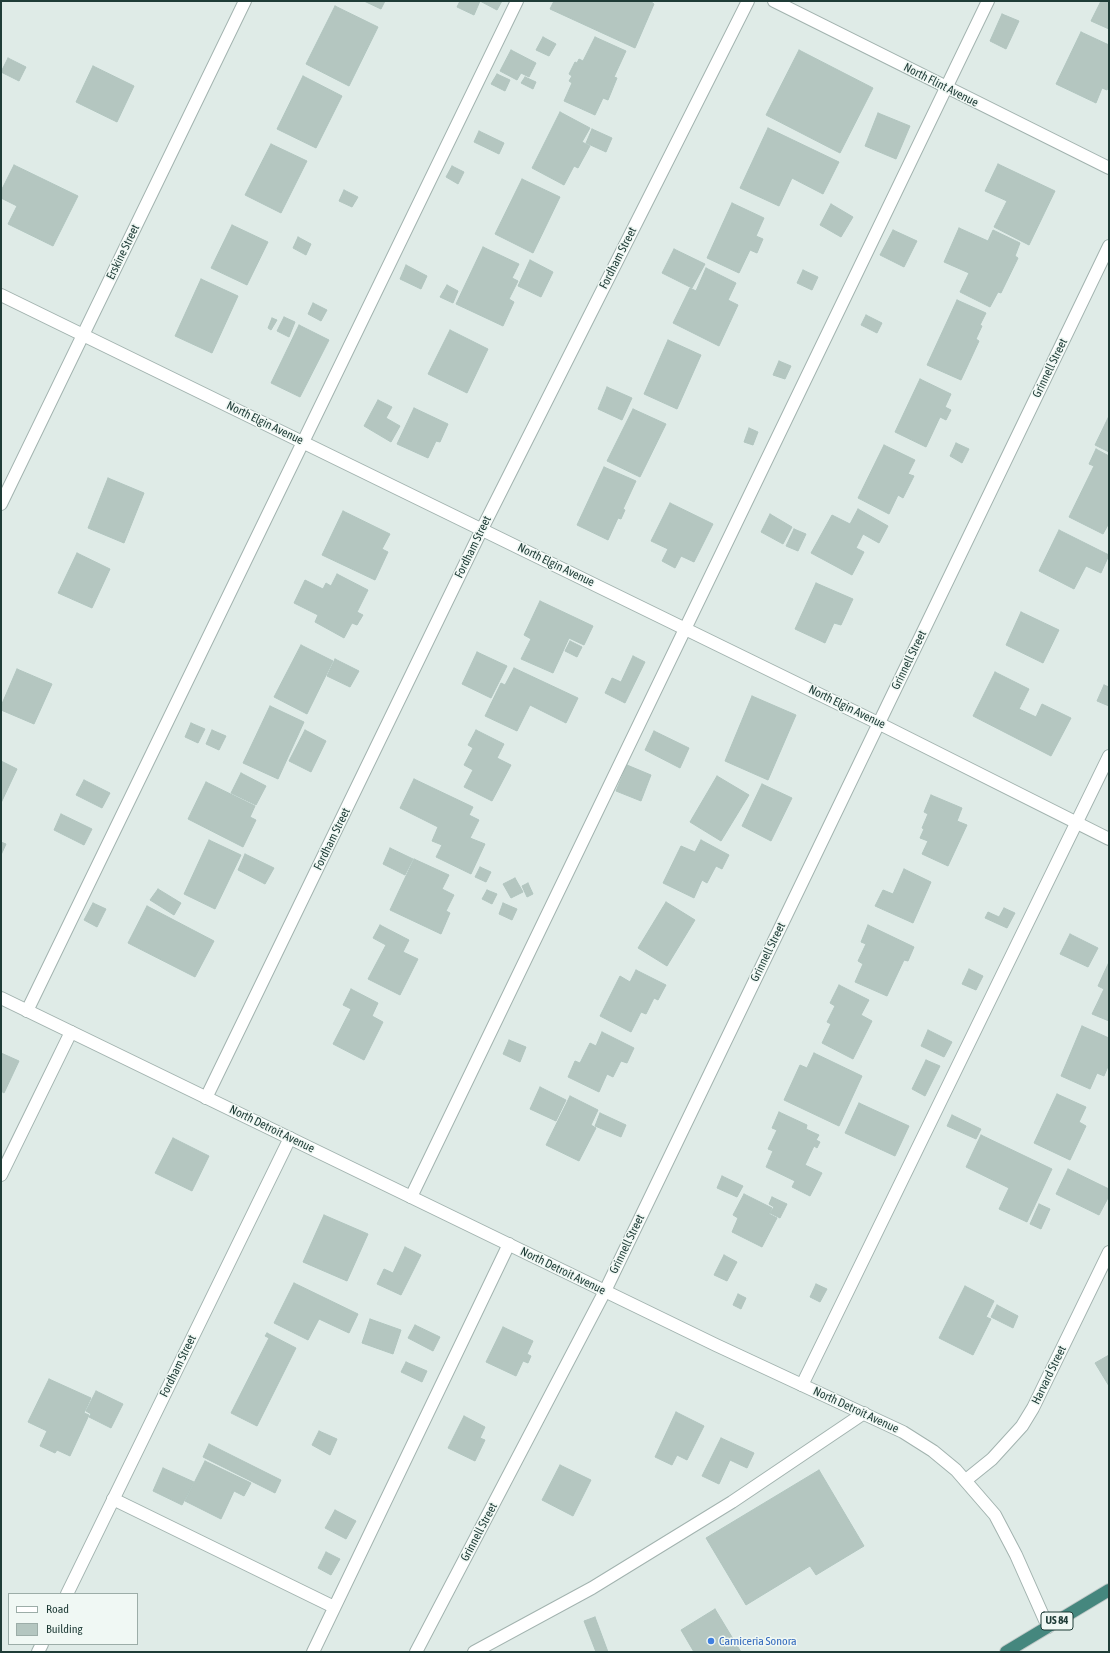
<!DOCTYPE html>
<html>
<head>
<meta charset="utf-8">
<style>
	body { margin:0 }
	#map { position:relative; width:1110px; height:1653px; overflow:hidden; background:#dfebe7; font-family:"Asap Condensed",sans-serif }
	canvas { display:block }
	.frame { position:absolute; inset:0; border:2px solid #1f3c37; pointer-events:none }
	.legend { position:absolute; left:8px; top:1593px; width:130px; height:52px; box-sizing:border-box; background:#f0f8f4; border:1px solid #9cada8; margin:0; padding:5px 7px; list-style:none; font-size:12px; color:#1f3c37 }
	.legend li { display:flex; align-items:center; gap:8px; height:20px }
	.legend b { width:20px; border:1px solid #9cada8 }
</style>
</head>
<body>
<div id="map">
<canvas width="1110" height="1653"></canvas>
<div class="frame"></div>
<ul class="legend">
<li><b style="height:5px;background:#fff"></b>Road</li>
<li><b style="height:11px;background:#b4c6c0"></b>Building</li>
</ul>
</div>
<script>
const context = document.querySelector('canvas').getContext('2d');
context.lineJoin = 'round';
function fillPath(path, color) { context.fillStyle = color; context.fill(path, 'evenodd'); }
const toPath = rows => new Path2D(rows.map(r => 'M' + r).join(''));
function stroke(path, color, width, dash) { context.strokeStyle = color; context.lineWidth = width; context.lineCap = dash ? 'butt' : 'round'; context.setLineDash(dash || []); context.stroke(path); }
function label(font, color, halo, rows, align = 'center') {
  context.font = font + ' "Asap Condensed",sans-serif'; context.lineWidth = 3; context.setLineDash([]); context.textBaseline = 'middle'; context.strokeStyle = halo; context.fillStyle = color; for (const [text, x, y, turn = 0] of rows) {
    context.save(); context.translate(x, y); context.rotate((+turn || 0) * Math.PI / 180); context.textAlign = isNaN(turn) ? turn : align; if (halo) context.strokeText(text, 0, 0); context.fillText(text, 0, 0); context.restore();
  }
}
const building = toPath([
	[364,1,385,1,381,9,364,1],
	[460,1,502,1,497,10,480,1,474,15,457,7,460,1],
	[554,1,650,1,654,4,635,48,550,9,554,1],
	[1101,1,1109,1,1109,29,1091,21,1101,1],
	[335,6,378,27,349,86,306,64,335,6],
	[1002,14,1019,21,1006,49,990,41,1002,14],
	[1081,32,1109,45,1109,86,1107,90,1102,88,1096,103,1056,84,1081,32],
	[543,37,556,44,549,56,536,50,543,37],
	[595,37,626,51,614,77,617,78,608,100,603,98,595,115,564,101,572,83,569,81,572,76,569,74,575,62,577,63,579,59,583,61,595,37],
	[511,50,536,63,529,77,521,73,517,80,500,71,511,50],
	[799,50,873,88,840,153,766,115,799,50],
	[8,58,26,67,19,81,1,72,8,58],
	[93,66,134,86,117,122,76,102,93,66],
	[497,74,510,80,505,91,491,84,497,74],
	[303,76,342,96,316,148,277,129,303,76],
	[525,77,536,82,533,89,521,83,525,77],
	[560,112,590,128,582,142,590,146,578,168,574,166,564,185,532,168,560,112],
	[878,113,910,126,896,159,865,146,878,113],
	[768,128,839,162,823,194,792,178,779,206,740,188,768,128],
	[592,129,612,138,606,152,586,143,592,129],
	[479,131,504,143,499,154,474,142,479,131],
	[271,144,307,161,281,213,245,195,271,144],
	[998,164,1055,191,1029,245,994,227,1007,201,985,191,998,164],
	[14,165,78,196,53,246,8,224,17,206,1,198,1,191,14,165],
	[452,166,464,172,458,184,446,177,452,166],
	[522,179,560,197,533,253,495,234,522,179],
	[344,190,358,197,352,207,339,201,344,190],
	[732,203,764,218,756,236,763,239,757,253,750,250,739,273,707,258,732,203],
	[831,204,853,217,841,237,820,225,831,204],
	[232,225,268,242,247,285,211,268,232,225],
	[959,228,988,241,993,230,1020,243,1015,256,1018,258,1001,293,998,292,990,307,960,292,969,273,944,262,959,228],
	[893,230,917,241,904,267,880,255,893,230],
	[298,237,311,244,306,255,293,248,298,237],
	[483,247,519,264,512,278,518,281,509,299,514,302,503,326,456,304,483,247],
	[674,249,705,264,692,288,662,273,674,249],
	[530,260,553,272,541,297,518,286,530,260],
	[406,265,427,276,421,289,400,279,406,265],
	[706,268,736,283,728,300,738,305,719,346,673,323,690,288,696,291,706,268],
	[803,270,818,277,812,290,797,283,803,270],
	[201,279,238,296,212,353,175,336,201,279],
	[447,285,458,291,453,303,440,297,447,285],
	[957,300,986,313,980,325,982,326,976,339,979,341,961,380,927,365,957,300],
	[313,303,327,310,321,321,308,314,313,303],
	[866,315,882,323,877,333,861,325,866,315],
	[284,317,295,322,289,337,277,331,284,317],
	[272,318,277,320,271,330,268,328,272,318],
	[299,325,329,340,300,397,271,383,299,325],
	[450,330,488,349,467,393,428,374,450,330],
	[668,340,701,355,677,409,644,394,668,340],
	[779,361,791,366,785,379,773,375,779,361],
	[920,379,951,394,945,407,951,410,946,420,940,417,926,447,895,432,920,379],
	[607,387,632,398,622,420,598,409,607,387],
	[378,400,392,407,386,418,400,426,391,442,364,426,378,400],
	[414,408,448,424,440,442,436,441,428,458,397,444,414,408],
	[633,409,666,424,640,477,607,461,633,409],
	[1109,416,1109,452,1095,445,1109,416],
	[749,428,758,432,753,445,744,442,749,428],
	[956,443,969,449,962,463,950,456,956,443],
	[884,445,915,460,908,474,914,476,903,498,898,495,889,514,858,498,884,445],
	[1096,449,1109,456,1109,523,1103,534,1069,517,1094,466,1089,464,1096,449],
	[604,467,636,481,623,509,625,510,621,519,618,518,608,540,577,525,604,467],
	[108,478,144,493,124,543,88,528,108,478],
	[670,503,713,524,694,562,681,556,675,568,662,561,668,549,651,541,670,503],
	[858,509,888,526,879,543,863,534,856,548,864,552,852,575,811,553,832,515,850,524,858,509],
	[343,511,390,534,382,549,388,552,375,580,322,555,343,511],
	[770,514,792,527,783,544,761,532,770,514],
	[794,529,806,534,798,551,786,546,794,529],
	[1059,530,1109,555,1101,573,1086,566,1074,589,1039,571,1059,530],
	[77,553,110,569,92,608,58,593,77,553],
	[337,574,368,590,357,612,363,615,357,625,352,623,344,638,315,622,318,615,294,603,305,580,323,589,326,583,331,586,337,574],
	[816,583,853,599,841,625,834,623,825,643,795,629,816,583],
	[540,601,593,626,584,645,569,638,553,673,521,659,531,639,524,635,540,601],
	[1021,612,1059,630,1043,663,1006,645,1021,612],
	[570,641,582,647,577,657,565,651,570,641],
	[301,645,333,661,307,714,274,697,301,645],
	[477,652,507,666,491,698,462,684,477,652],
	[633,656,645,662,625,703,605,693,612,678,621,682,633,656],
	[335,659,359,671,350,687,327,676,335,659],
	[514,668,578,698,566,723,530,705,517,731,485,716,501,683,505,685,514,668],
	[17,669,52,684,34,724,1,710,1,706,17,669],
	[995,672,1029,689,1019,709,1036,717,1042,704,1071,718,1051,756,973,716,995,672],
	[1104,685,1109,687,1109,706,1097,701,1104,685],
	[752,696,796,715,768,780,725,761,752,696],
	[270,706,304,722,278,779,243,763,270,706],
	[191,723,205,729,198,743,185,737,191,723],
	[212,730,226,736,219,750,206,744,212,730],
	[305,730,326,741,311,772,289,761,305,730],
	[476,730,504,744,497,758,511,765,492,801,464,787,473,770,464,765,473,748,468,745,476,730],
	[654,731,689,748,680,768,645,750,654,731],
	[1,761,17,769,1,803,1,761],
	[627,765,651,775,641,801,616,791,627,765],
	[241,773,266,786,256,805,231,793,241,773],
	[717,776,749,795,721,841,690,822,717,776],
	[414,779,473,807,469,815,479,820,470,838,485,844,471,874,436,857,442,845,432,841,438,827,400,808,414,779],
	[84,780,110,793,102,808,76,795,84,780],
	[206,782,255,806,250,817,256,820,243,847,188,819,206,782],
	[762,784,792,798,771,841,742,826,762,784],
	[931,795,962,808,957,821,967,825,948,866,922,854,928,841,920,838,924,829,922,828,928,814,924,812,931,795],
	[61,814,92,829,84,845,54,830,61,814],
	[209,840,241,855,215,909,184,894,209,840],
	[701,840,729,855,722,869,716,866,707,883,702,880,694,898,663,883,681,846,695,852,701,840],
	[1,842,6,844,1,855,1,842],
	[390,848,413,859,405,875,383,864,390,848],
	[245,854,274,868,265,884,238,870,245,854],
	[414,859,449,875,442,889,454,895,446,911,450,913,441,934,390,910,414,859],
	[480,867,491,872,486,882,475,877,480,867],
	[904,869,931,882,913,923,875,906,883,890,893,894,904,869],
	[515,878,523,892,511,898,503,884,515,878],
	[528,883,533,894,527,897,522,886,528,883],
	[158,889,181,903,174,915,150,900,158,889],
	[487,890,497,894,492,904,482,899,487,890],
	[666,902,695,920,667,966,638,948,666,902],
	[93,903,106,909,97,927,84,920,93,903],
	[503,903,517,909,512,920,499,914,503,903],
	[147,906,214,941,195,977,128,943,147,906],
	[1004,908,1015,913,1007,928,985,918,988,912,999,917,1004,908],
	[380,925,409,940,403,952,418,959,400,995,368,979,386,945,373,938,380,925],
	[868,925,914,947,908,961,904,960,887,996,855,982,863,964,858,961,866,944,861,942,868,925],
	[1070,934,1098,948,1088,967,1060,954,1070,934],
	[1109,962,1109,1021,1092,1014,1104,989,1098,986,1109,962],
	[969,969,983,976,976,990,962,984,969,969],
	[636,970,666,985,658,1000,654,998,646,1014,641,1012,631,1032,600,1016,620,976,630,982,636,970],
	[839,985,869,1000,861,1015,872,1021,853,1059,822,1043,831,1024,827,1022,835,1006,830,1003,839,985],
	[351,989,378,1003,372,1016,383,1022,364,1060,333,1044,351,1009,343,1005,351,989],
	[1082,1026,1109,1038,1109,1064,1104,1076,1097,1073,1090,1089,1061,1076,1082,1026],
	[928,1030,952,1042,944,1057,921,1046,928,1030],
	[602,1032,634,1048,627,1063,621,1061,613,1077,607,1074,599,1092,568,1077,575,1061,580,1063,590,1043,596,1046,602,1032],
	[509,1040,526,1047,520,1062,503,1054,509,1040],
	[1,1053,19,1061,4,1093,1,1091,1,1053],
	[814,1053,862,1076,839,1126,784,1100,800,1065,807,1068,814,1053],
	[926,1060,940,1066,925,1096,912,1089,926,1060],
	[540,1087,566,1100,556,1121,530,1109,540,1087],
	[1057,1094,1086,1107,1079,1122,1086,1126,1070,1160,1034,1143,1057,1094],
	[570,1096,598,1110,591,1125,596,1128,579,1161,546,1145,570,1096],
	[859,1103,909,1126,895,1156,845,1133,859,1103],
	[779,1112,807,1125,806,1129,819,1135,816,1140,820,1142,817,1148,814,1146,805,1165,822,1173,810,1196,792,1187,795,1181,766,1167,773,1151,768,1149,777,1130,772,1128,779,1112],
	[600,1113,626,1125,621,1137,595,1126,600,1113],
	[952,1115,981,1129,976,1139,947,1126,952,1115],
	[981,1135,1052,1169,1027,1222,999,1209,1009,1188,966,1167,981,1135],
	[173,1138,209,1156,192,1191,155,1173,173,1138],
	[1068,1169,1109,1189,1109,1196,1099,1215,1056,1194,1068,1169],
	[722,1176,743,1186,737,1197,717,1188,722,1176],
	[744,1194,772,1208,769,1214,777,1218,762,1247,732,1232,738,1218,733,1215,744,1194],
	[772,1197,787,1204,780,1218,770,1213,774,1207,769,1204,772,1197],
	[1039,1204,1050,1209,1041,1229,1030,1224,1039,1204],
	[324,1215,368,1234,347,1281,303,1262,324,1215],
	[405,1247,421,1255,401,1295,377,1284,384,1269,393,1273,405,1247],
	[724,1255,737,1262,727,1281,714,1275,724,1255],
	[294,1283,358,1314,349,1333,319,1319,308,1340,274,1323,294,1283],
	[816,1284,827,1289,820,1302,810,1297,816,1284],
	[965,1286,994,1301,986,1317,991,1319,973,1355,939,1338,965,1286],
	[738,1294,746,1298,741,1309,733,1305,738,1294],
	[997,1305,1018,1316,1013,1328,991,1317,997,1305],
	[370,1319,401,1330,393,1354,362,1343,370,1319],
	[415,1325,440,1337,433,1351,408,1338,415,1325],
	[503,1327,533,1341,527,1354,531,1356,528,1363,523,1361,516,1376,486,1362,503,1327],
	[267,1333,296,1348,257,1426,231,1413,269,1338,265,1336,267,1333],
	[1109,1355,1109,1386,1095,1363,1109,1355],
	[406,1362,427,1371,422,1382,401,1372,406,1362],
	[49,1379,91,1398,84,1413,89,1415,70,1456,57,1450,55,1453,40,1446,47,1431,28,1422,49,1379],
	[96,1391,123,1404,111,1428,89,1417,91,1414,86,1411,96,1391],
	[676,1412,704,1426,687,1460,677,1455,672,1465,655,1457,676,1412],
	[464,1416,485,1427,480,1438,485,1440,475,1461,448,1448,464,1416],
	[319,1431,337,1439,330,1455,312,1445,319,1431],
	[721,1438,754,1453,747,1468,730,1460,719,1484,702,1476,721,1438],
	[209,1444,281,1480,275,1493,203,1457,209,1444],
	[205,1461,251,1483,244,1496,234,1491,221,1519,185,1501,205,1461],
	[560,1465,591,1480,573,1516,542,1500,560,1465],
	[163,1468,194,1482,182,1505,153,1491,163,1468],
	[819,1470,864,1546,816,1575,810,1566,746,1605,706,1538,819,1470],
	[335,1510,356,1521,346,1539,325,1528,335,1510],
	[326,1552,340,1559,331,1575,318,1568,326,1552],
	[715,1609,741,1652,694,1652,681,1630,715,1609],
	[595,1617,608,1652,596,1652,584,1621,595,1617]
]);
fillPath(building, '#b4c6c0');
stroke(building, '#b1c5bf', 1);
const service = toPath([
	[27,1011,517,1],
	[1,1175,71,1032],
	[411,1197,988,1],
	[802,1385,1109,756],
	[113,1499,334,1607],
	[313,1652,509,1244],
	[474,1652,592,1588,732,1502,864,1413]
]);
const minor = toPath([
	[1,295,878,723,1109,839],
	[206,1098,482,529,748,1],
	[966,1480,992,1459,1022,1426,1033,1408,1109,1252],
	[67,1594,290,1138],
	[38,1652,42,1644],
	[416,1652,605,1291,1109,246]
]);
const tertiary = toPath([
	[774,1,1109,168],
	[1,504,245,1],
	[1,998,716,1345,903,1432,933,1451,956,1470,995,1515,1016,1555,1048,1627]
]);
const trunk = toPath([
	[1006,1652,1109,1590]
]);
stroke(service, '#a2b3af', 14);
stroke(minor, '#a2b3af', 14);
stroke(tertiary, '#a2b3af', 14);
stroke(trunk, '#c0c8c7', 14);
stroke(service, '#fff', 12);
stroke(minor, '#fff', 12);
stroke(tertiary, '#fff', 12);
stroke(trunk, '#45877e', 12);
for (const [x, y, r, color] of [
	[711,1641,4,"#3f7fe0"]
]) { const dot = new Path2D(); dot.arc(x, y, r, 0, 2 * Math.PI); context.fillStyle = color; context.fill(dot); stroke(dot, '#f0f8f4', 1.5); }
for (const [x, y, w] of [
	[1057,1621,32]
]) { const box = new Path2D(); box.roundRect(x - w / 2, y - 9, w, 18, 3); context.fillStyle = '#f0f8f4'; context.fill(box); stroke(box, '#1f3c37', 1); }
label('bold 11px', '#1f3c37', null, [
	["US 84",1057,1621]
]);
label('12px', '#1f3c37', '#f0f8f4', [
	["North Flint Avenue",941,85,27],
	["Erskine Street",123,252,-64],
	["Fordham Street",618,258,-63],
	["Grinnell Street",1050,368,-64],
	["North Elgin Avenue",265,423,26],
	["Fordham Street",473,547,-64],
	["North Elgin Avenue",556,565,26],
	["Grinnell Street",909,660,-64],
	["North Elgin Avenue",847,707,26],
	["Fordham Street",332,839,-64],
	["Grinnell Street",768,952,-64],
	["North Detroit Avenue",272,1129,26],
	["Grinnell Street",627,1244,-64],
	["North Detroit Avenue",563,1271,26],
	["Fordham Street",178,1366,-64],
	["Harvard Street",1049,1375,-64],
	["North Detroit Avenue",856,1410,25],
	["Grinnell Street",479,1532,-62]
]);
label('12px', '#366cbe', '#f0f8f4', [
	["Carniceria Sonora",719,1641]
], 'left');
</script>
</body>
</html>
